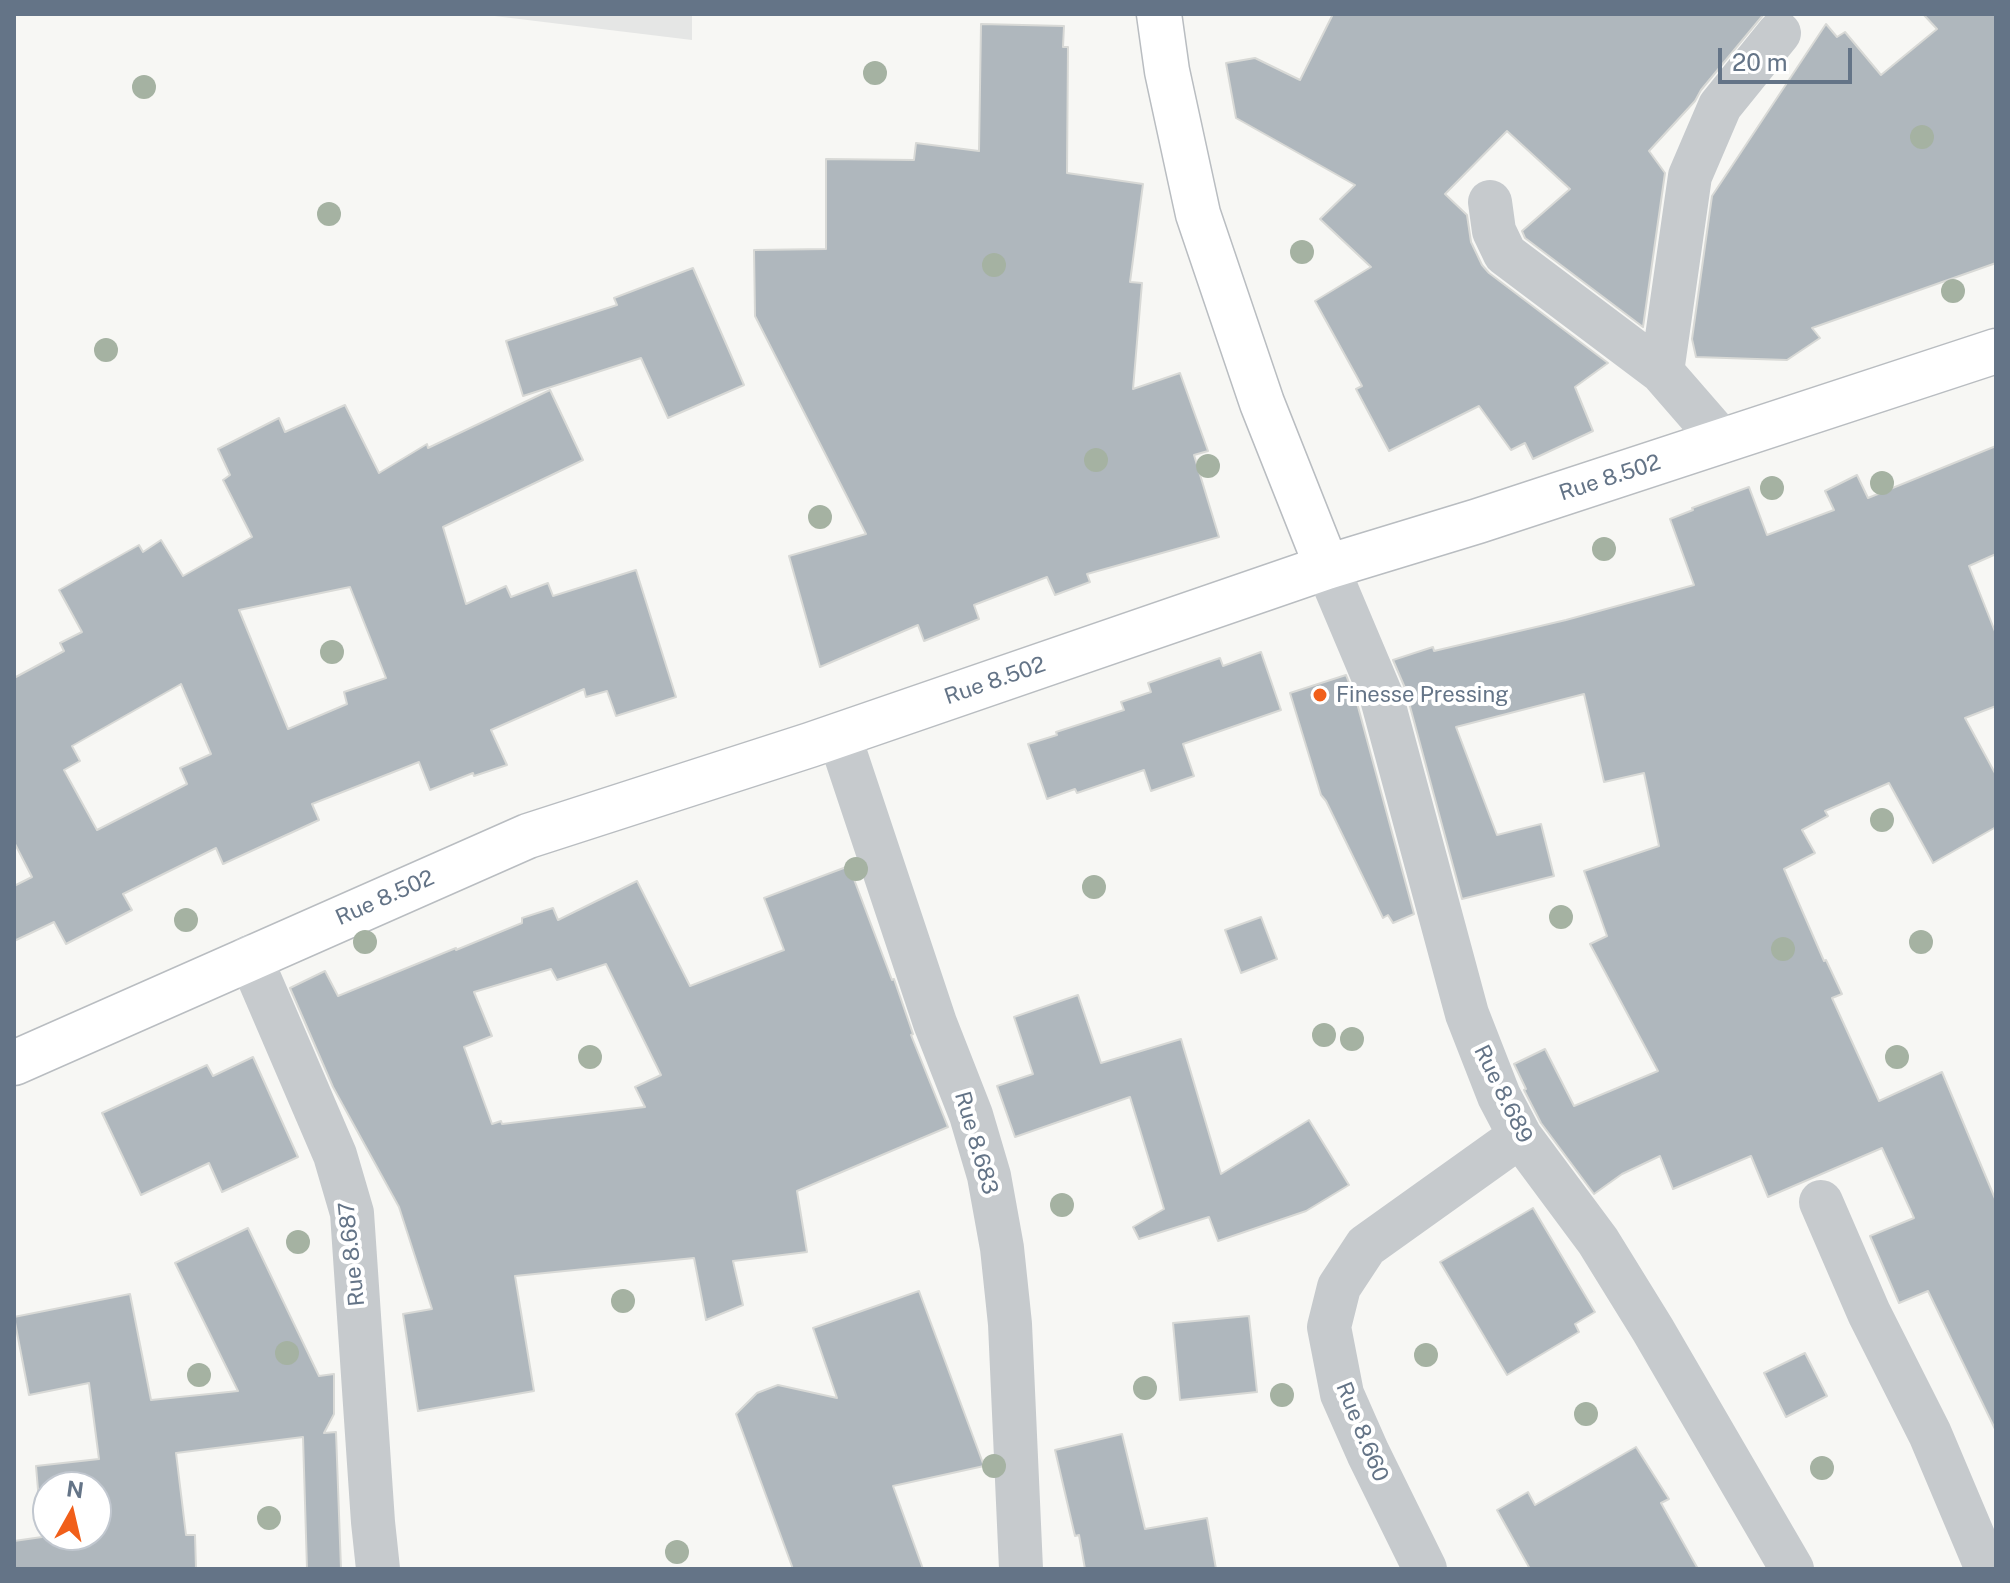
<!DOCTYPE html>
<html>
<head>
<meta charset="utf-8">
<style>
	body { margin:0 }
	#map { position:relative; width:2010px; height:1583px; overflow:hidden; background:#f7f7f4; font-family:"Public Sans",sans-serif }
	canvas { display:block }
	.frame { position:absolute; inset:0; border:16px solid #647487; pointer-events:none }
	.north { position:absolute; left:32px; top:1471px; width:80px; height:80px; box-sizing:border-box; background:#fff; border:2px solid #c1c7cf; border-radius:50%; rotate:8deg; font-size:22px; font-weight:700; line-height:32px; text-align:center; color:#647487 }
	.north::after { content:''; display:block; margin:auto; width:28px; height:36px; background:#f15f1a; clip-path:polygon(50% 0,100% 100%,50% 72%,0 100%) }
	.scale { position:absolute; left:1718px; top:48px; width:134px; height:36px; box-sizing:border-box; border:4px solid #647487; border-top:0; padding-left:10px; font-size:24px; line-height:28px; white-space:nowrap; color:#647487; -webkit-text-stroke:6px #fff; paint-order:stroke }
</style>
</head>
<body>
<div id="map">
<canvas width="2010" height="1583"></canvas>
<div class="frame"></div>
<div class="north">N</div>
<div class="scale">20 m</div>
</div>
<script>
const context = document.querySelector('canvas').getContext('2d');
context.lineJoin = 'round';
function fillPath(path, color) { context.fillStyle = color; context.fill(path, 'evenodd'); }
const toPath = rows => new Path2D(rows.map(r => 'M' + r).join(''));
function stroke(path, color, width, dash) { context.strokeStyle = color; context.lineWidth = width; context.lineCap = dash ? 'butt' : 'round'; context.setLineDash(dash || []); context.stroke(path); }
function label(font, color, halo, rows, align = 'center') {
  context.font = font + ' "Public Sans",sans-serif'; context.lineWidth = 8; context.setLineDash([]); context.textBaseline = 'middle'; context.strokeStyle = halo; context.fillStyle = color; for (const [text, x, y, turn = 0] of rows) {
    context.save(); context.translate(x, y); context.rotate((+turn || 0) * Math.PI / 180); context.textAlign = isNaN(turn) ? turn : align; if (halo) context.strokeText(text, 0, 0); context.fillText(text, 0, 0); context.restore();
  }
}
fillPath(toPath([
	[478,14,692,14,692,40]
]), '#e5e6e5');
const building = toPath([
	[1333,14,1764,14,1701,90,1695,101,1649,151,1665,173,1643,327,1525,238,1522,231,1570,189,1507,131,1445,194,1467,215,1471,242,1482,265,1489,273,1608,363,1575,387,1593,431,1533,459,1525,443,1511,450,1479,406,1389,451,1356,389,1362,386,1315,301,1371,267,1320,219,1355,185,1236,118,1226,63,1255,58,1300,80,1333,14],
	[1923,14,1996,14,1996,263,1812,328,1820,338,1787,360,1696,357,1692,339,1712,196,1826,24,1837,37,1845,32,1881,75,1937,29,1923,14],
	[981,24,1064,26,1063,47,1068,47,1067,173,1143,184,1130,282,1142,283,1133,389,1180,373,1208,451,1194,455,1219,537,1087,574,1090,582,1055,595,1047,577,974,605,979,619,924,641,918,625,820,667,789,556,866,534,755,316,754,250,826,249,826,159,914,160,916,143,979,151,981,24],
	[693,268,744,385,668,418,641,358,523,396,506,341,617,305,614,298,693,268],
	[550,390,583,460,443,527,466,604,506,586,511,597,548,583,553,596,636,570,676,697,616,716,607,691,586,697,584,689,491,730,507,765,474,776,473,773,430,790,419,762,312,804,319,820,223,864,216,848,123,894,132,910,66,944,54,922,14,941,14,886,32,877,14,842,14,678,64,651,60,643,82,632,59,590,139,545,143,552,161,540,183,576,252,537,223,480,230,475,218,449,279,418,285,432,345,405,379,473,427,444,428,448,550,390],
	[350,587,386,678,344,692,347,704,288,729,239,610,350,587],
	[181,684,211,754,180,768,187,784,97,830,64,770,80,761,72,746,181,684],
	[1996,446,1996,554,1969,566,1996,634,1996,706,1965,718,1996,775,1996,827,1933,863,1889,783,1825,811,1828,816,1802,830,1815,853,1784,869,1824,961,1826,960,1842,994,1832,998,1879,1101,1942,1072,1996,1201,1996,1431,1928,1291,1899,1303,1870,1236,1914,1218,1882,1148,1768,1197,1751,1156,1673,1189,1660,1156,1622,1174,1594,1194,1541,1123,1524,1090,1526,1089,1514,1064,1545,1049,1574,1106,1658,1071,1590,944,1607,936,1584,871,1659,846,1644,773,1604,782,1584,694,1456,727,1497,835,1541,824,1554,876,1462,899,1405,688,1393,660,1433,647,1434,651,1566,620,1694,585,1670,519,1693,510,1692,508,1749,487,1767,535,1834,510,1825,491,1857,475,1868,498,1996,446],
	[1261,652,1281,710,1183,744,1194,776,1151,791,1144,770,1077,793,1075,789,1047,799,1028,744,1057,735,1056,732,1124,710,1121,702,1151,692,1148,683,1220,658,1223,666,1261,652],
	[1346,675,1357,703,1414,914,1393,923,1388,915,1383,918,1326,801,1321,795,1290,693,1346,675],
	[849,866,892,980,894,979,913,1034,911,1035,948,1127,797,1191,807,1252,733,1261,743,1305,706,1320,694,1258,515,1276,534,1391,418,1411,403,1314,432,1309,399,1207,333,1087,290,988,325,971,338,996,456,948,456,950,522,923,522,918,553,908,558,920,637,881,690,986,784,950,764,898,849,866],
	[606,964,661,1075,635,1087,645,1107,502,1124,501,1121,492,1124,464,1047,492,1036,474,992,551,969,557,980,606,964],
	[1261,917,1277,959,1241,973,1225,930,1261,917],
	[1078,995,1101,1063,1181,1039,1221,1174,1309,1120,1349,1185,1306,1211,1218,1241,1209,1217,1139,1239,1133,1227,1164,1209,1130,1097,1015,1137,997,1086,1033,1074,1014,1017,1078,995],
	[253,1057,298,1157,222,1192,209,1163,141,1195,102,1113,207,1065,213,1076,253,1057],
	[1533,1208,1595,1312,1575,1324,1579,1332,1507,1375,1440,1262,1533,1208],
	[248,1228,319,1376,334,1374,334,1414,324,1433,336,1432,341,1569,307,1569,303,1437,176,1453,186,1535,195,1535,196,1569,14,1569,14,1541,42,1537,36,1466,99,1459,89,1383,29,1395,14,1317,130,1294,151,1400,238,1391,175,1263,248,1228],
	[48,1487,96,1487,96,1535,48,1535,48,1487],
	[919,1291,984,1466,893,1486,923,1569,793,1569,736,1414,757,1393,778,1385,837,1398,813,1328,919,1291],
	[1249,1316,1257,1392,1180,1400,1173,1323,1249,1316],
	[1805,1353,1827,1396,1786,1417,1764,1373,1805,1353],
	[1122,1434,1145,1529,1207,1518,1216,1569,1085,1569,1079,1535,1075,1536,1055,1450,1122,1434],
	[1636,1447,1669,1499,1661,1503,1698,1569,1530,1569,1497,1510,1528,1492,1535,1505,1636,1447]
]);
fillPath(building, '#afb7bd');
stroke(building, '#d8d9d6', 2);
const major = toPath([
	[1159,14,1167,71,1198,214,1262,403,1327,567],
	[14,1063,528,836,810,745,1327,567,1478,521,1996,351]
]);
stroke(major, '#b9bdc1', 47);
stroke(toPath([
	[1490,202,1494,231,1505,254,1662,372,1722,441],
	[1662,372,1690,176,1720,106,1779,33],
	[1327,567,1381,695,1467,1014,1499,1096,1520,1136,1598,1241,1653,1330,1792,1569],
	[839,735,935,1023,971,1115,989,1176,1002,1248,1010,1324,1021,1569],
	[250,957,335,1155,352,1213,373,1522,378,1569],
	[1821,1202,1869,1313,1930,1434,1987,1569],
	[1425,1569,1368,1453,1342,1394,1329,1327,1339,1287,1366,1246,1520,1136]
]), '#c6cacd', 44);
stroke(major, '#fff', 44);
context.fillStyle = '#a5b2a2';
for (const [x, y] of [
	[875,73],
	[144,87],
	[1922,137],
	[329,214],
	[1302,252],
	[994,265],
	[1953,291],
	[106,350],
	[1096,460],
	[1208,466],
	[1882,483],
	[1772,488],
	[820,517],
	[1604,549],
	[332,652],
	[1882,820],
	[856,869],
	[1094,887],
	[1561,917],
	[186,920],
	[365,942],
	[1921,942],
	[1783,949],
	[1324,1035],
	[1352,1039],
	[590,1057],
	[1897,1057],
	[1062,1205],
	[298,1242],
	[623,1301],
	[287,1353],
	[1426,1355],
	[199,1375],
	[1145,1388],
	[1282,1395],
	[1586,1414],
	[994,1466],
	[1822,1468],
	[269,1518],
	[677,1552]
]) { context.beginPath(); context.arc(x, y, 12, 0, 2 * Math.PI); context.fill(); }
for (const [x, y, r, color] of [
	[1320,695,8,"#f15f1a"]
]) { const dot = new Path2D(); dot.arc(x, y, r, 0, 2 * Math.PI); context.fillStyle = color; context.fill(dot); stroke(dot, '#fff', 3); }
label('22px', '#647487', '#fff', [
	["Rue 8.502",1610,478,-18],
	["Rue 8.502",995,681,-19],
	["Rue 8.502",385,898,-24],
	["Rue 8.689",1503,1094,64],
	["Rue 8.683",976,1143,74],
	["Rue 8.687",352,1254,-96],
	["Rue 8.660",1362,1432,68]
]);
label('22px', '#647487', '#fff', [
	["Finesse Pressing",1336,695]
], 'left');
</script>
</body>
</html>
